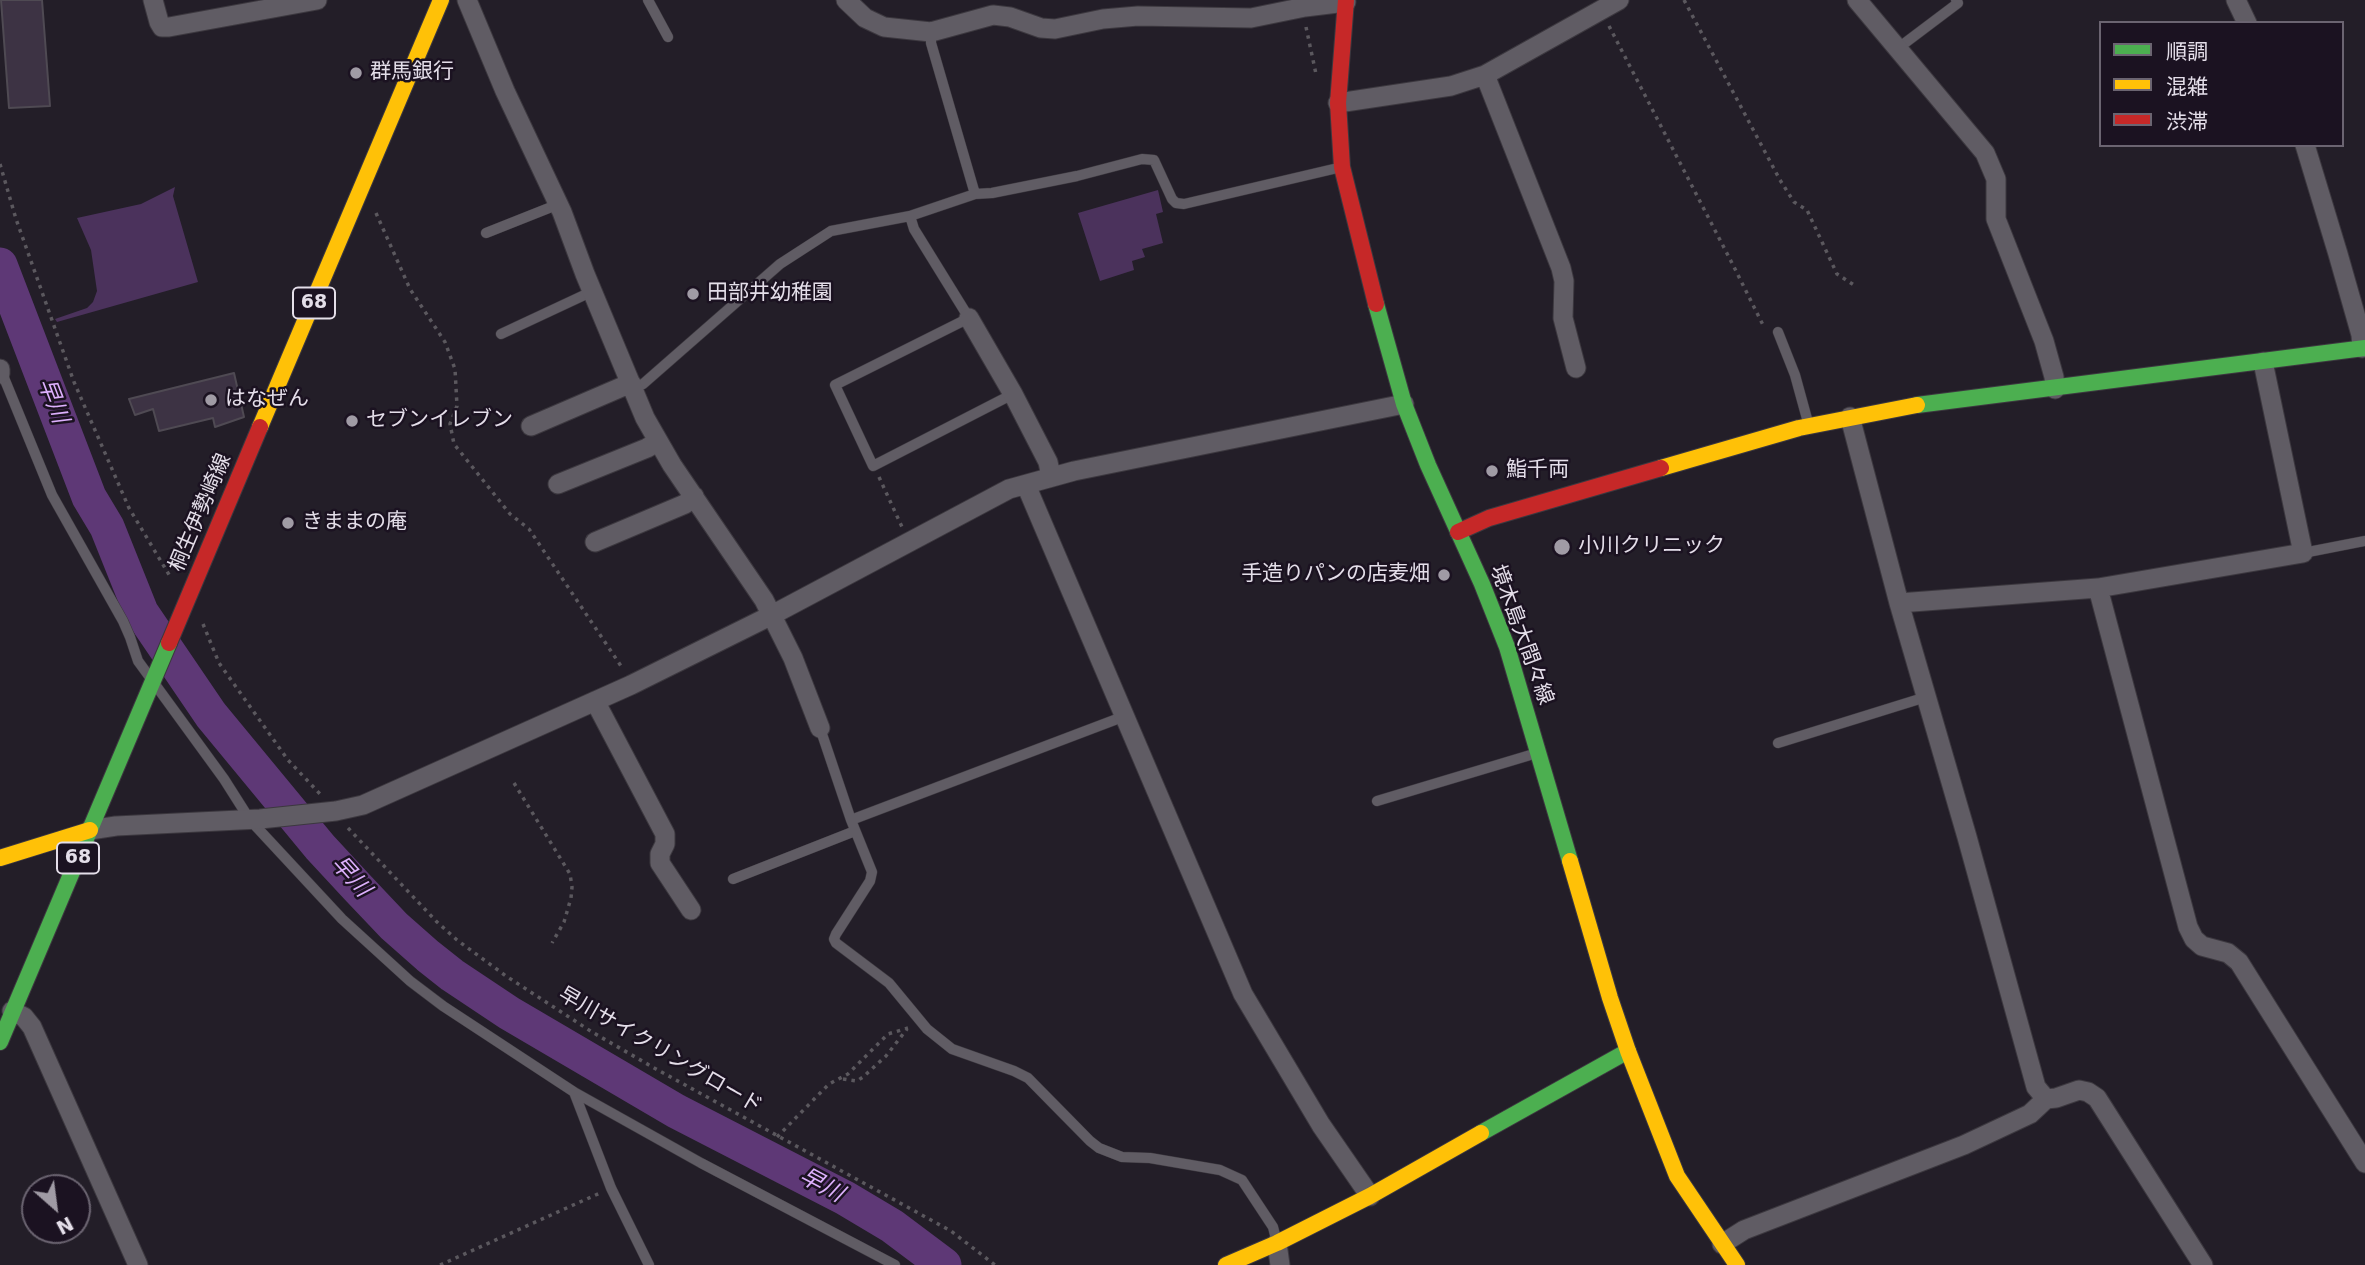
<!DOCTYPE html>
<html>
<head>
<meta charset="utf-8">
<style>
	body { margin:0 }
	#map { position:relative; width:2365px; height:1265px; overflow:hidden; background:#231e28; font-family:"DejaVu Sans","Noto Sans JP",sans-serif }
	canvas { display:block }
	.legend { position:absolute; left:2099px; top:21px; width:245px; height:126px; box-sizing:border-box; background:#1b1221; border:2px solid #6b6471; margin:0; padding:9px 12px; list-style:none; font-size:21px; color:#e4dee9 }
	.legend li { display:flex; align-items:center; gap:14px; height:35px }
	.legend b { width:35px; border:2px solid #6b6471 }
	.north { position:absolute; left:21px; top:1174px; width:70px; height:70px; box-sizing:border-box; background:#1b1221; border:2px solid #6b6471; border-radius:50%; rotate:152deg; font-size:19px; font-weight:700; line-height:28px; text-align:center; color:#e4dee9 }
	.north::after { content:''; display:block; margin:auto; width:24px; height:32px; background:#a09ba5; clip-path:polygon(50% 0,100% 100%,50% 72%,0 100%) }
</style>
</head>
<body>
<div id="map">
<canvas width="2365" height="1265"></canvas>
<ul class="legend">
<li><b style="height:9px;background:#4caf50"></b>順調</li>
<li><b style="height:9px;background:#ffc107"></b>混雑</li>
<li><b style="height:9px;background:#c62828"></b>渋滞</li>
</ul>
<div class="north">N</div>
</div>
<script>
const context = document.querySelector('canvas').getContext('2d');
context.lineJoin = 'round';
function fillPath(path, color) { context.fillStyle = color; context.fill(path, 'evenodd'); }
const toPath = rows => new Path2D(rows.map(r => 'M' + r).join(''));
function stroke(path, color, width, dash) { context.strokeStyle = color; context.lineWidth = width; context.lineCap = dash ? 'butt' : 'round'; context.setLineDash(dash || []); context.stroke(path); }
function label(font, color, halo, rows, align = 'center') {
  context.font = font + ' "DejaVu Sans","Noto Sans JP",sans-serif'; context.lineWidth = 5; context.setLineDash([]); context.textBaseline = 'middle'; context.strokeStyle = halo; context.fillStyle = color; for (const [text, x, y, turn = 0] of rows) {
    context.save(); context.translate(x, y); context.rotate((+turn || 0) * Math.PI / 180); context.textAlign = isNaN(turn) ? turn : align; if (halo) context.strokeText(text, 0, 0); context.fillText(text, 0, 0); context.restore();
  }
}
fillPath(toPath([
	[175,187,173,196,198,282,57,322,55,319,87,308,93,302,97,291,91,250,77,218,141,204],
	[1158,190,1163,212,1156,214,1163,243,1142,249,1145,257,1132,261,1134,270,1100,281,1078,213]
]), '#4b325c');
stroke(toPath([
	[0,265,89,497,107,527,141,612,211,715,320,847,358,888,394,926,428,956,452,975,509,1013,676,1111,845,1198,892,1226,944,1265]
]), '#5e3876', 35);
const building = toPath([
	[1,0,42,0,50,106,9,108,1,0],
	[234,373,244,417,215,427,213,418,159,431,153,409,135,415,129,399,234,373]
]);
fillPath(building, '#3d3344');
stroke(building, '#4f4a53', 2);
const lane = toPath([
	[648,0,668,37],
	[931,32,931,43,975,194],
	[1897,49,1958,3,1956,0],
	[910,216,914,229,969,318,835,385,873,466,1013,394],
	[486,233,559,204],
	[1778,332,1795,375,1809,426],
	[501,334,593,291],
	[2,373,52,495,123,621,130,637,138,661,224,779,250,820,342,919,410,981,443,1006,574,1092,701,1163,895,1265],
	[633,388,643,384,780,264,831,231,910,216,975,194,992,193,1077,176,1142,159,1154,160,1172,199,1176,203,1184,204,1342,167],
	[2303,553,2365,541],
	[820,728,851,820,872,872,870,881,836,934,834,939,836,943,889,983,927,1029,952,1049,1014,1071,1028,1078,1090,1141,1099,1148,1122,1157,1150,1158,1220,1170,1242,1180,1273,1227,1277,1243],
	[1778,743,1926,697],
	[1377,801,1537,753],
	[851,820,1125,716],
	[733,879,855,831],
	[574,1092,611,1188,649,1265]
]);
const street = toPath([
	[153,0,159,22,162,27,169,27,317,0],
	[467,0,505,91,562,212,585,274,645,418,672,465,764,600,793,658,820,728],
	[846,0,865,18,884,27,931,32,993,15,1010,17,1041,28,1055,29,1103,19,1138,16,1251,18,1305,7,1346,2],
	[1857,0,1985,153,1996,179,1996,219,2044,341,2054,377,2055,389],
	[2236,0,2247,23],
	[1485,75,1561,268,1564,281,1563,318,1576,368],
	[1338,103,1451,86,1485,75,1619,0],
	[2305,145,2338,254,2361,335,2362,348],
	[969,318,1013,394,1048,462,1051,476],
	[0,369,0,374],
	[1850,417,1899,603,1967,837,2036,1087,2046,1099,2056,1098,2079,1090,2088,1092,2097,1098,2203,1265],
	[531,426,631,383],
	[558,484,647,448,657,442],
	[1026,485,1243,994,1321,1125,1370,1196],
	[595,542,685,504,694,496],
	[2098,588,2188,927,2194,939,2202,946,2228,953,2239,962,2365,1163],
	[1899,603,2098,588,2303,553,2263,362],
	[595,701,665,834,665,844,660,854,660,863,691,910],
	[90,830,116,826,260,819,336,811,363,805,631,685,772,615,1009,489,1074,471,1404,404],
	[12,1011,24,1017,32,1027,138,1265],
	[1277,1243,1280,1265],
	[1722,1244,1744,1230,1964,1145,2030,1114,2046,1099]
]);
const fast = toPath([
	[1376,304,1404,404,1428,465,1482,584,1507,647,1570,861],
	[1917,405,2365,348],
	[0,1042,169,643],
	[1481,1133,1628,1051]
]);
const slow = toPath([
	[260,427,441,0],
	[1661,468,1799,428,1917,405],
	[0,858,90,830],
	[1570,861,1610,998,1628,1051,1677,1176,1737,1265],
	[1226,1265,1277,1243,1370,1196,1481,1133]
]);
const jam = toPath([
	[1346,0,1338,103,1342,167,1376,304],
	[1458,532,1489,518,1661,468],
	[169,643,260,427]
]);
stroke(lane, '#3c383f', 11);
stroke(street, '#3c383f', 21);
stroke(fast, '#3c383f', 18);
stroke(slow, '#3c383f', 18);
stroke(jam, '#3c383f', 18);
stroke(toPath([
	[1684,0,1780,180,1794,202,1807,210,1837,274,1857,287],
	[1609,26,1733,265,1764,327],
	[1306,27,1316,74],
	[0,164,16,219,74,382,129,508,171,578],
	[376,213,410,289,445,342,455,369,457,406,450,424,454,444,510,514,529,529,623,669],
	[879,477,902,527],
	[203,624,219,663,288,760,321,795],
	[514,783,570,874,572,887,571,898,564,922,552,943],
	[348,828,437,922,457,940,506,976,592,1032,656,1069,951,1231,995,1265],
	[843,1079,857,1081,863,1077,886,1056,907,1029],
	[777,1137,829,1084,848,1074,888,1034,908,1028],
	[440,1265,600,1193]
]), '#5b585e', 3.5, [3.5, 5]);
stroke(lane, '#605c64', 10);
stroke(street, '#605c64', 19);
stroke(fast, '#4caf50', 16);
stroke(slow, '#ffc107', 16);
stroke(jam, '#c62828', 16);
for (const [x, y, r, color] of [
	[356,73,7,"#a09ba5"],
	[693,294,7,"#a09ba5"],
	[211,400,7,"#a09ba5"],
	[352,421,7,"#a09ba5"],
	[1492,471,7,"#a09ba5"],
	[288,523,7,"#a09ba5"],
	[1562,547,9,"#a09ba5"],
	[1444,575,7,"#a09ba5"]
]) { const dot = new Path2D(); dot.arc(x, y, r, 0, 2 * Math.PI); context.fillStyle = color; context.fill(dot); stroke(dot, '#1b1221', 2.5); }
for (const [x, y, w] of [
	[314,303,42],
	[78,858,42]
]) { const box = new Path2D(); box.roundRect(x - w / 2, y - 15.5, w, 31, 5); context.fillStyle = '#1b1221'; context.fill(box); stroke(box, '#e4dee9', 2); }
label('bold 19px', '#e4dee9', null, [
	["68",314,303],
	["68",78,858]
]);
label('21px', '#e4dee9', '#1b1221', [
	["群馬銀行",370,73],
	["田部井幼稚園",707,294],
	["はなぜん",225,400],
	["セブンイレブン",366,421],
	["鮨千両",1506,471],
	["きままの庵",302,523],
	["小川クリニック",1578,547],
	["手造りパンの店麦畑",1430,575,"right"]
], 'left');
label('21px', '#e4dee9', '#1b1221', [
	["桐生伊勢崎線",201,513,-67],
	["境木島大間々線",1521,635,70],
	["早川サイクリングロード",660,1051,30]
]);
label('italic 23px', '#ddb0fd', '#1b1221', [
	["早川",52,401,69],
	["早川",350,877,48],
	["早川",821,1186,28]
]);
</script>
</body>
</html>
